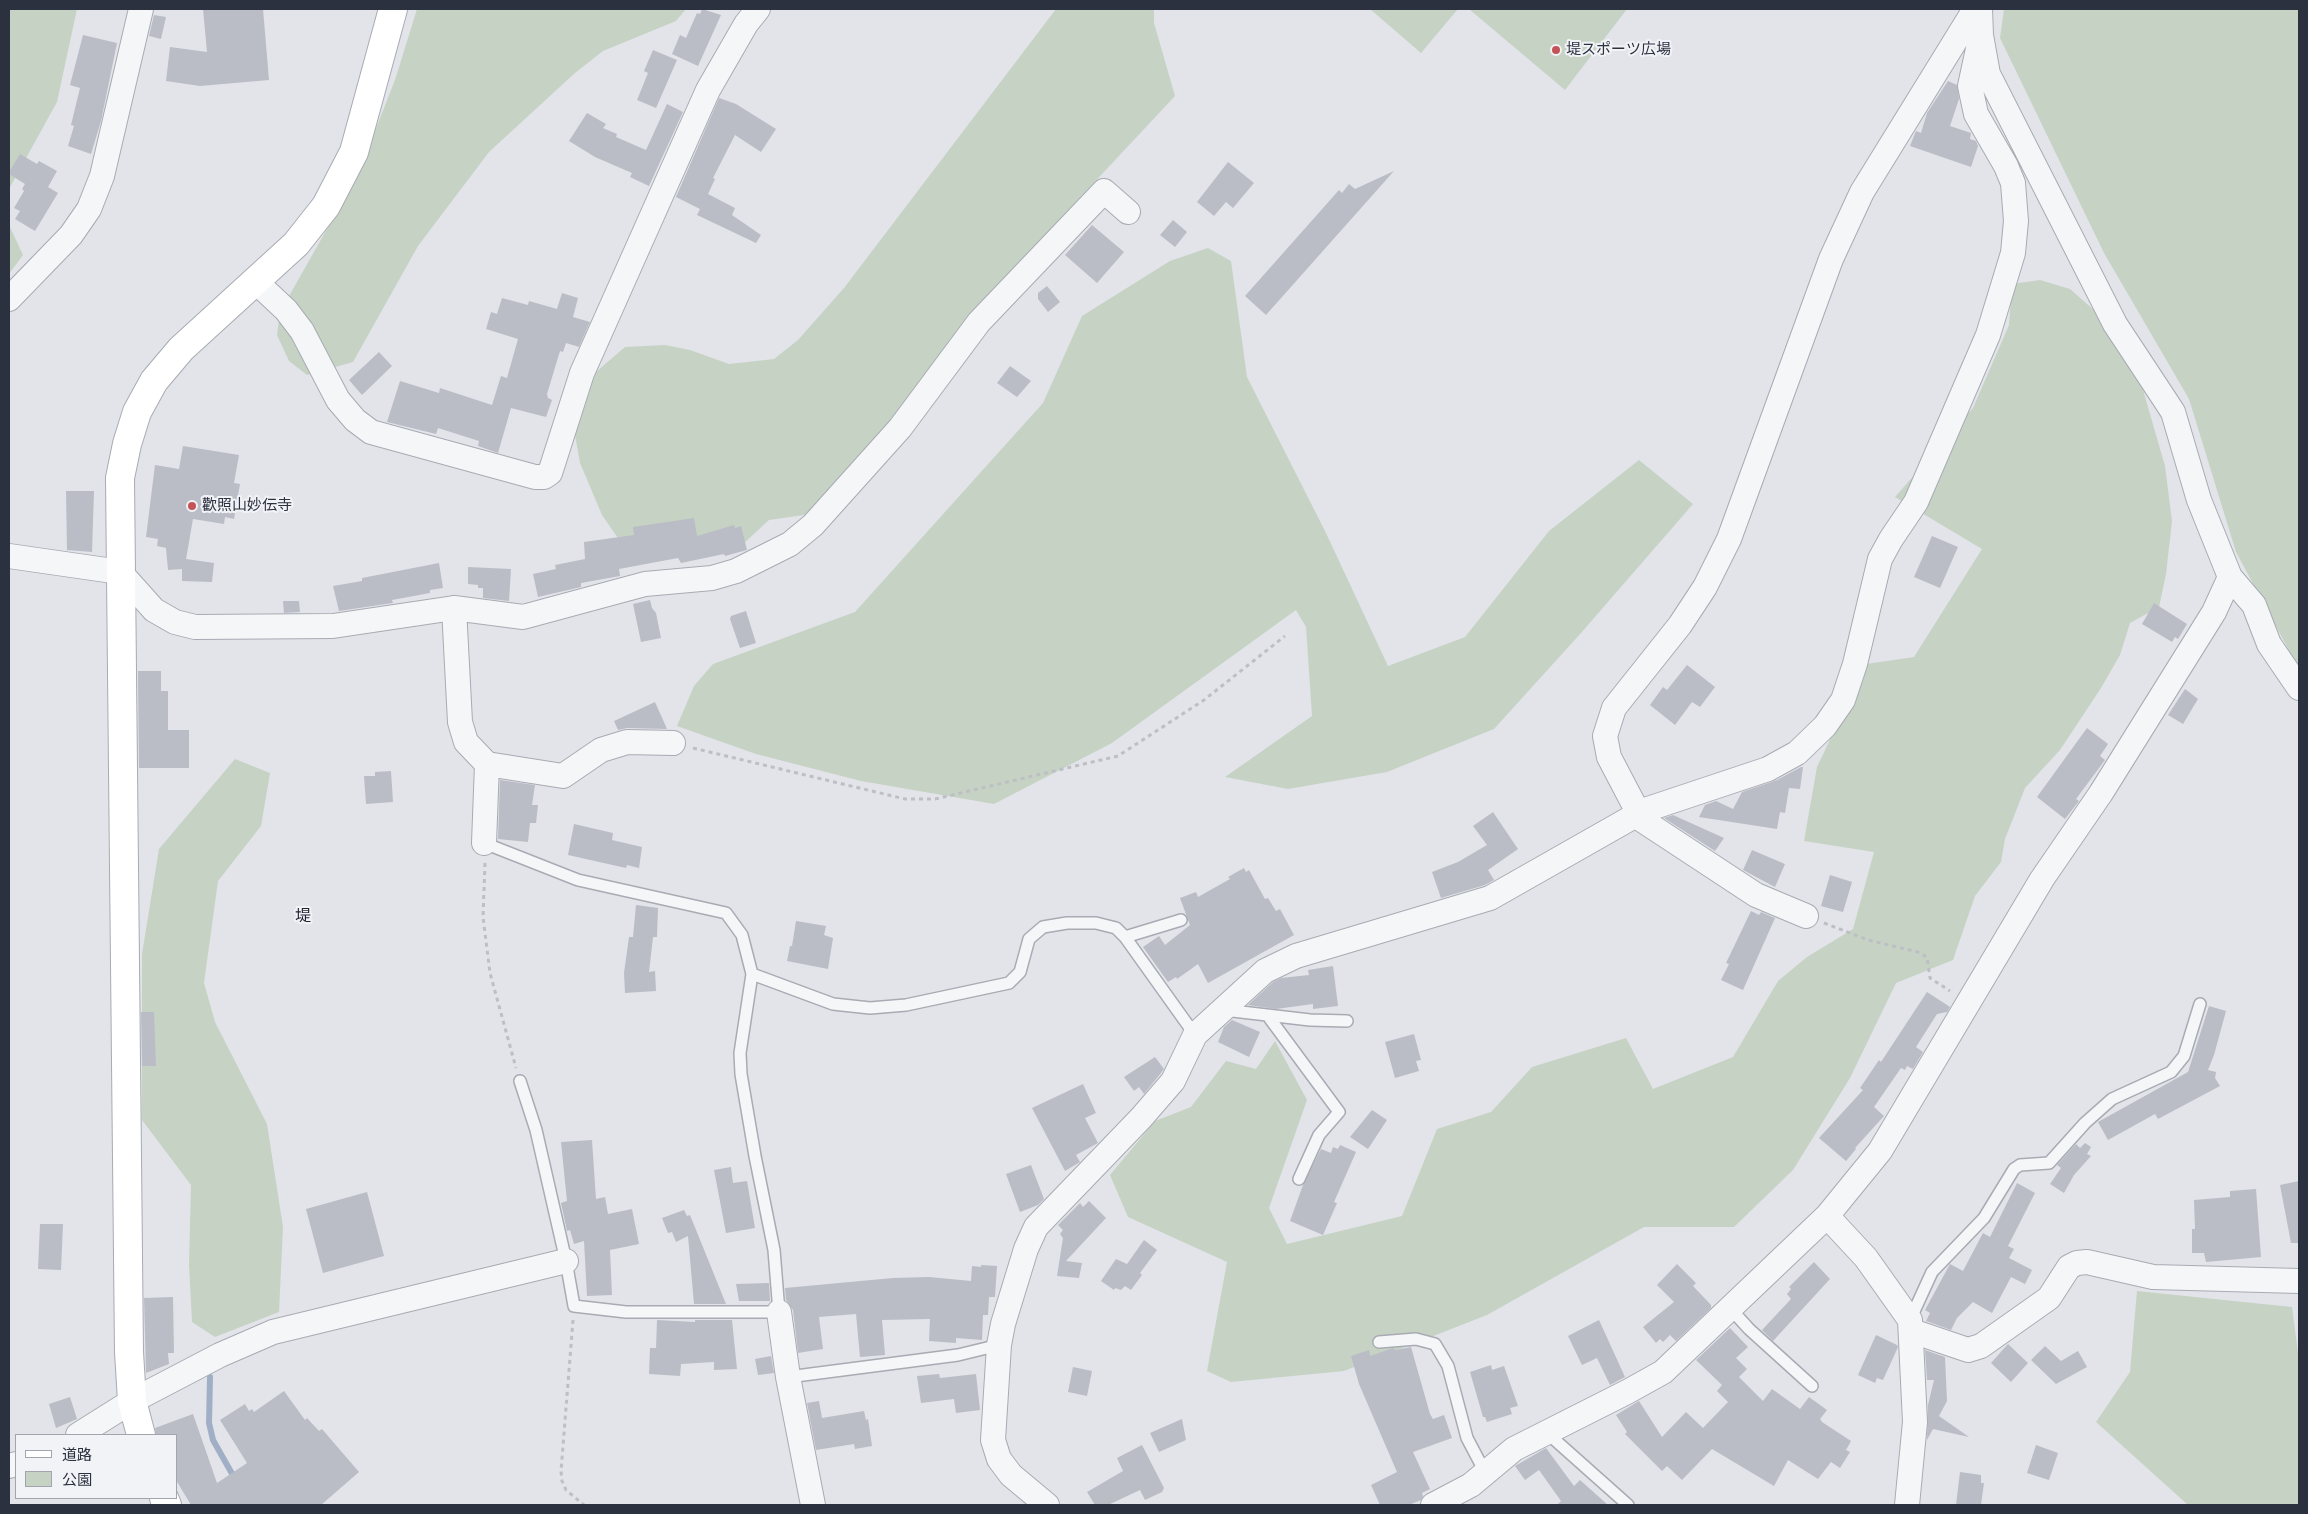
<!DOCTYPE html>
<html>
<head>
<meta charset="utf-8">
<style>
	body { margin:0 }
	#map { position:relative; width:2308px; height:1514px; overflow:hidden; background:#e2e4e9; font-family:"Open Sans","Noto Sans JP",sans-serif }
	canvas { display:block }
	.frame { position:absolute; inset:0; border:10px solid #2c3140; pointer-events:none }
	.legend { position:absolute; left:15px; top:1434px; width:162px; height:65px; box-sizing:border-box; background:#f2f3f7; border:1px solid #a3a5ae; margin:0; padding:6px 9px; list-style:none; font-size:15px; color:#2c3140 }
	.legend li { display:flex; align-items:center; gap:10px; height:25px }
	.legend b { width:25px; border:1px solid #a3a5ae }
</style>
</head>
<body>
<div id="map">
<canvas width="2308" height="1514"></canvas>
<div class="frame"></div>
<ul class="legend">
<li><b style="height:6px;background:#fff"></b>道路</li>
<li><b style="height:14px;background:#c6d3c4"></b>公園</li>
</ul>
</div>
<script>
const context = document.querySelector('canvas').getContext('2d');
context.lineJoin = 'round';
function fillPath(path, color) { context.fillStyle = color; context.fill(path, 'evenodd'); }
const toPath = rows => new Path2D(rows.map(r => 'M' + r).join(''));
function stroke(path, color, width, dash) { context.strokeStyle = color; context.lineWidth = width; context.lineCap = dash ? 'butt' : 'round'; context.setLineDash(dash || []); context.stroke(path); }
function label(font, color, halo, rows, align = 'center') {
  context.font = font + ' "Open Sans","Noto Sans JP",sans-serif'; context.lineWidth = 4; context.setLineDash([]); context.textBaseline = 'middle'; context.strokeStyle = halo; context.fillStyle = color; for (const [text, x, y, turn = 0] of rows) {
    context.save(); context.translate(x, y); context.rotate((+turn || 0) * Math.PI / 180); context.textAlign = isNaN(turn) ? turn : align; if (halo) context.strokeText(text, 0, 0); context.fillText(text, 0, 0); context.restore();
  }
}
fillPath(toPath([
	[9,9,77,9,57,102,9,189],
	[417,9,686,9,676,21,603,51,575,73,489,152,418,246,353,362,307,375,289,361,277,335,280,312,358,174,395,80],
	[1056,9,1154,9,1154,23,1175,96,1059,220,852,478,804,515,769,520,742,545,622,544,602,515,580,463,572,418,589,378,625,347,665,345,690,350,729,364,774,359,798,340,844,288],
	[1370,9,1458,9,1421,53],
	[1469,9,1627,9,1565,90],
	[2004,9,2299,9,2299,669,2236,552,2189,399,2104,253,2000,38],
	[9,225,23,255,9,274],
	[1208,248,1231,261,1247,377,1326,533,1388,666,1465,637,1549,531,1639,460,1693,504,1581,633,1494,729,1387,772,1288,789,1225,777,1312,716,1306,627,1296,610,1112,743,994,804,861,781,756,754,677,726,694,686,713,664,855,612,1043,403,1082,316,1170,261],
	[2040,280,2070,289,2095,311,2139,376,2165,466,2172,521,2166,574,2159,607,2130,623,2120,655,2101,688,2060,750,2025,788,2005,839,2001,862,1975,896,1953,960,1896,983,1850,1078,1793,1170,1734,1227,1644,1227,1487,1315,1344,1371,1231,1382,1207,1371,1227,1262,1128,1217,1110,1175,1155,1121,1191,1107,1226,1061,1256,1069,1275,1041,1307,1100,1269,1208,1287,1244,1402,1216,1437,1129,1491,1112,1532,1067,1626,1038,1653,1089,1733,1057,1778,981,1807,957,1853,929,1874,852,1804,841,1817,767,1866,664,1914,657,1982,549,1895,497,1973,408,2009,325,2012,284],
	[235,759,270,773,261,826,218,881,204,983,215,1022,267,1124,283,1227,279,1312,215,1337,192,1322,189,1265,191,1185,142,1120,142,954,159,849],
	[2137,1291,2292,1307,2299,1360,2299,1505,2188,1505,2096,1422,2130,1372]
]), '#c6d3c4');
stroke(toPath([
	[210,1377,209,1423,213,1440,235,1479]
]), '#a1afc6', 6);
fillPath(toPath([
	[203,9,263,9,269,80,200,86,166,81,170,47,207,52],
	[702,9,721,15,698,66,672,54,680,35,686,38,697,13,700,14],
	[154,15,166,17,161,39,149,36],
	[83,35,117,43,101,121,91,154,68,146,74,126,71,125,80,88,70,85],
	[653,50,677,60,656,108,637,100,648,73,644,71],
	[1948,81,1957,85,1959,99,1950,126,1971,133,1970,139,1976,141,1978,146,1971,167,1910,146,1916,131,1921,133,1927,113],
	[719,98,736,104,776,129,761,152,735,135,713,178,715,179,708,194,735,208,732,215,761,235,756,243,697,215,700,209,676,197],
	[667,104,683,112,649,186,630,177,632,173,595,157,569,141,587,113,606,124,603,128,617,134,616,137,646,150],
	[20,154,37,164,39,161,57,171,48,187,58,193,35,231,15,219,20,211,14,208,24,191,22,189,25,184,9,174,9,172],
	[1228,162,1254,183,1233,208,1226,202,1214,216,1197,202],
	[1394,171,1266,315,1245,296,1339,190,1342,193,1349,184,1355,189],
	[1173,220,1187,232,1175,247,1160,235],
	[1092,225,1124,252,1097,283,1065,255],
	[1047,286,1060,302,1048,312,1038,299,1038,293],
	[562,293,578,298,573,317,590,322,579,347,566,343,563,352,560,351,547,394,548,398,552,400,546,417,511,408,498,453,478,446,479,441,438,428,436,434,387,422,400,381,439,393,440,388,492,405,501,376,507,378,518,339,486,329,491,312,497,314,502,298,528,305,529,301,557,309],
	[379,352,392,366,362,395,349,380],
	[1010,366,1031,381,1017,397,997,383],
	[183,446,239,455,234,483,240,484,234,519,225,517,224,524,193,519,186,559,214,563,212,582,182,581,182,569,168,570,166,548,157,546,158,539,146,537,155,465,179,469],
	[66,491,94,491,92,552,67,550],
	[694,518,697,536,734,525,735,528,741,526,747,550,725,556,724,554,681,563,678,558,619,569,620,576,581,583,581,587,538,597,533,574,556,569,555,565,585,559,584,542,634,535,633,527],
	[1932,536,1958,547,1940,588,1914,577],
	[439,563,443,588,430,590,430,593,392,600,393,603,339,611,333,586,362,581,362,578],
	[468,567,511,569,509,601,483,598,483,588,478,588,478,585,468,584],
	[650,600,652,608,656,613,661,638,641,642,633,604],
	[283,601,299,601,300,612,284,613],
	[2154,603,2187,624,2178,639,2175,637,2172,642,2142,624],
	[746,611,756,643,740,648,730,619,731,616],
	[1687,665,1715,687,1700,707,1692,702,1675,725,1650,705,1663,687,1667,690],
	[138,671,161,671,161,691,168,691,168,730,189,730,189,768,139,768],
	[2185,689,2198,699,2183,724,2168,715],
	[655,702,667,729,627,728,618,730,614,721],
	[2087,728,2108,744,2100,756,2105,760,2076,799,2079,801,2065,819,2037,797],
	[1801,767,1803,767,1800,789,1789,788,1785,813,1780,812,1777,829,1699,817,1705,805,1716,801,1733,809,1742,792,1777,780],
	[391,771,393,802,366,804,364,776,375,776,375,772],
	[500,780,535,785,532,805,538,805,536,823,530,823,528,842,498,839],
	[1493,812,1518,849,1488,870,1494,880,1485,885,1441,898,1432,872,1458,862,1487,845,1473,826],
	[1673,815,1724,838,1715,851,1664,818],
	[574,824,613,833,612,840,642,847,639,868,627,865,626,868,568,855],
	[1752,850,1785,864,1775,887,1743,870],
	[1244,868,1246,872,1249,870,1265,899,1268,898,1276,911,1280,909,1294,935,1208,983,1198,964,1177,979,1176,977,1168,982,1143,947,1159,936,1165,945,1190,925,1180,898,1196,892,1198,897,1230,879,1228,877],
	[1830,875,1852,882,1843,912,1821,906],
	[636,905,658,908,657,937,653,937,649,972,655,971,656,991,625,993,624,973,629,937,633,937],
	[1751,911,1759,915,1761,912,1775,918,1743,990,1721,980,1729,964,1726,963],
	[796,921,826,926,824,935,833,938,828,969,787,961,790,946,792,946],
	[1333,966,1338,1006,1313,1009,1313,1004,1276,1009,1248,1005,1273,982,1281,978,1309,975,1308,970],
	[1927,992,1950,1007,1947,1012,1937,1014,1916,1047,1923,1052,1913,1069,1907,1066,1905,1070,1901,1068,1874,1107,1884,1116,1855,1148,1856,1149,1846,1161,1819,1138,1863,1090,1860,1088,1879,1060,1881,1062],
	[2209,1006,2226,1011,2214,1055,2208,1070,2216,1072,2215,1078,2220,1086,2158,1119,2155,1114,2108,1140,2098,1122,2188,1072],
	[141,1012,154,1012,156,1066,142,1066],
	[1232,1020,1260,1032,1249,1057,1218,1042,1224,1027],
	[1414,1034,1421,1060,1416,1061,1419,1071,1395,1078,1385,1042],
	[1155,1057,1164,1069,1161,1073,1144,1094,1139,1087,1134,1091,1124,1077],
	[1083,1084,1096,1113,1085,1118,1098,1143,1076,1155,1080,1162,1065,1171,1032,1108],
	[1372,1110,1387,1120,1368,1149,1350,1137],
	[592,1140,596,1199,605,1197,608,1214,632,1209,639,1244,610,1250,612,1295,587,1296,584,1241,574,1244,570,1230,567,1231,561,1203,567,1201,561,1142],
	[2085,1143,2091,1147,2087,1154,2091,1156,2074,1175,2064,1193,2050,1184,2061,1168,2057,1165,2076,1144,2080,1148],
	[1340,1145,1356,1152,1334,1202,1337,1203,1323,1235,1290,1221,1303,1185,1321,1149,1331,1153,1333,1147,1338,1149],
	[1031,1165,1044,1199,1038,1205,1020,1212,1006,1174],
	[731,1167,733,1183,747,1181,755,1228,726,1233,714,1170],
	[2299,1181,2299,1243,2291,1243,2280,1185],
	[2017,1183,2035,1193,2008,1246,2014,1249,2009,1258,2032,1270,2025,1284,2011,1277,1992,1313,1973,1302,1957,1318,1951,1330,1926,1321,1930,1313,1925,1310,1950,1264,1963,1271,1983,1233,1990,1237],
	[2256,1189,2261,1257,2206,1262,2204,1253,2192,1253,2192,1229,2195,1229,2194,1200,2230,1197,2230,1191],
	[367,1192,384,1256,323,1273,306,1209],
	[1089,1201,1106,1218,1066,1261,1082,1263,1079,1278,1057,1276,1063,1238,1060,1234,1063,1230,1058,1225,1080,1203,1083,1207],
	[684,1210,687,1216,690,1215,726,1304,694,1304,688,1236,676,1242,672,1232,668,1233,662,1218],
	[40,1224,63,1224,61,1270,38,1269],
	[1144,1240,1157,1250,1140,1273,1142,1275,1131,1290,1125,1286,1121,1290,1115,1288,1114,1290,1101,1281,1116,1259,1127,1264],
	[1814,1262,1830,1279,1773,1341,1762,1330,1791,1299,1787,1294,1791,1289,1789,1287],
	[1677,1264,1696,1283,1693,1286,1711,1305,1711,1308,1676,1341,1670,1335,1663,1342,1660,1339,1656,1343,1643,1327,1674,1302,1657,1285],
	[981,1265,997,1266,995,1297,989,1297,988,1315,983,1315,982,1340,956,1338,956,1343,929,1341,930,1319,882,1320,885,1355,860,1357,856,1314,819,1317,823,1349,798,1353,793,1310,786,1300,785,1288,893,1278,929,1277,971,1281,972,1266,981,1267],
	[769,1283,770,1301,739,1301,736,1284],
	[173,1297,174,1353,168,1353,169,1364,146,1373,144,1298],
	[657,1320,695,1322,695,1320,732,1320,737,1369,714,1370,714,1362,681,1364,680,1376,649,1374,650,1348,656,1348],
	[1599,1320,1625,1377,1610,1385,1597,1358,1582,1365,1568,1336],
	[1730,1328,1748,1347,1736,1358,1747,1369,1739,1377,1763,1401,1772,1389,1800,1409,1809,1397,1827,1410,1820,1419,1822,1422,1851,1441,1846,1450,1850,1452,1840,1468,1831,1462,1818,1479,1788,1460,1774,1486,1712,1449,1682,1480,1667,1466,1662,1471,1625,1434,1627,1432,1616,1415,1639,1401,1662,1437,1686,1412,1703,1428,1728,1402,1717,1391,1722,1385,1696,1360],
	[1876,1335,1897,1345,1898,1347,1883,1380,1877,1378,1875,1383,1858,1375],
	[2008,1344,2028,1363,2011,1382,1991,1363],
	[2045,1346,2061,1361,2078,1351,2087,1367,2056,1384,2031,1360],
	[1411,1347,1430,1414,1433,1419,1444,1415,1452,1438,1413,1452,1430,1489,1422,1493,1423,1496,1421,1500,1409,1505,1380,1505,1371,1485,1397,1472,1359,1384,1351,1356,1369,1350,1370,1356,1393,1348,1395,1350],
	[1925,1350,1945,1357,1947,1401,1939,1416,1969,1437,1933,1429,1927,1440,1928,1405,1934,1380,1927,1380],
	[771,1356,774,1373,758,1375,755,1359],
	[1491,1365,1492,1370,1504,1366,1518,1406,1510,1408,1512,1414,1487,1422,1485,1417,1483,1417,1470,1372],
	[1073,1367,1092,1371,1087,1396,1068,1392],
	[939,1374,940,1378,976,1374,980,1410,956,1413,954,1399,921,1403,917,1376],
	[284,1391,305,1420,307,1418,319,1431,322,1429,359,1472,321,1505,191,1505,176,1480,176,1435,156,1435,155,1428,193,1414,217,1483,247,1463,220,1420,245,1404,249,1411,252,1409,254,1412],
	[70,1397,77,1419,56,1428,49,1404],
	[819,1401,822,1418,864,1411,866,1420,868,1419,872,1446,855,1449,854,1444,816,1450,807,1403],
	[1182,1419,1186,1440,1159,1452,1150,1433],
	[1142,1445,1164,1488,1162,1492,1145,1500,1140,1490,1108,1505,1095,1505,1087,1492,1123,1471,1117,1458],
	[2036,1445,2058,1453,2049,1480,2027,1473],
	[1546,1448,1574,1486,1580,1480,1608,1505,1557,1505,1561,1501,1539,1470,1525,1480,1515,1466],
	[1960,1472,1981,1475,1981,1483,1984,1483,1981,1505,1956,1505]
]), '#babdc6');
const lane = toPath([
	[484,843,578,880,726,913,742,935,752,974,740,1053,741,1074,755,1156,774,1250,779,1312,626,1312,574,1306,566,1261,536,1130,520,1081],
	[1125,937,1181,920],
	[752,974,833,1004,870,1008,906,1005,1009,983,1020,972,1029,939,1043,927,1067,923,1096,923,1116,928,1125,937,1195,1035],
	[1224,1010,1310,1020,1347,1021],
	[1268,1016,1339,1112,1319,1135,1299,1179],
	[1729,1307,1749,1329,1812,1386],
	[1910,1320,1932,1272,1984,1218,2014,1169,2020,1165,2049,1163,2085,1123,2112,1099,2171,1072,2184,1056,2200,1004],
	[1379,1342,1416,1339,1435,1344,1448,1366,1467,1438,1486,1474],
	[788,1377,958,1355,999,1345],
	[1546,1432,1628,1505]
]);
const street = toPath([
	[255,281,286,310,302,331,338,400,355,420,371,432,535,477,544,477,550,473,582,373,708,90,746,24,758,9],
	[9,299,71,235,89,209,102,176,141,9],
	[9,556,120,572,154,610,175,622,195,627,333,626,454,608,523,617,645,584,712,578,736,571,790,544,813,525,900,428,979,322,1104,191,1128,212],
	[2230,577,2254,605,2269,644,2299,688],
	[454,608,460,722,466,742,487,764,563,776,601,750,627,742,673,743],
	[484,843,487,764],
	[1806,916,1756,895,1642,820,1609,757,1605,736,1614,708,1680,625,1705,587,1729,539,1831,259,1862,192,1975,9],
	[1827,1216,1866,1258,1910,1320,1915,1422,1907,1505],
	[779,1312,788,1377,813,1505],
	[1912,1331,1968,1350,1981,1346,2049,1298,2069,1267,2077,1263,2087,1262,2153,1277,2299,1281],
	[78,1435,132,1401,220,1355,273,1332,566,1261],
	[9,1466,16,1464],
	[1047,1505,1011,1475,999,1459,993,1440,999,1345,1003,1324,1026,1249,1036,1227,1141,1118,1173,1081,1195,1035,1265,971,1296,956,1490,898,1645,810,1768,769,1797,753,1825,726,1843,700,1855,664,1880,559,1891,539,1916,502,1988,335,2013,253,2016,221,2013,183,2006,166,1976,114,1970,86,1981,35],
	[1433,1505,1471,1485,1514,1449,1627,1392,1663,1372,1827,1216,1880,1151,2042,879,2101,793,2214,612,2230,577,2199,500,2173,412,2115,324,1988,74,1981,35,1980,9]
]);
const secondary = toPath([
	[141,1435,132,1401,129,1352,120,478,127,444,137,412,154,381,181,349,296,244,326,206,354,152,393,9],
	[164,1498,167,1505]
]);
stroke(lane, '#a8abb3', 14);
stroke(street, '#a8abb3', 26);
stroke(secondary, '#a8abb3', 30);
stroke(toPath([
	[693,748,905,799,935,799,1118,756,1204,700,1285,636],
	[485,863,483,917,490,973,516,1068],
	[1824,923,1868,940,1918,952,1927,957,1930,978,1950,991],
	[573,1320,561,1471,562,1481,566,1490,584,1505]
]), '#bdbfc4', 3, [4, 4]);
stroke(lane, '#f5f6f8', 11);
stroke(street, '#f5f6f8', 24);
stroke(secondary, '#fff', 28);
for (const [x, y, r, color] of [
	[1556,50,5,"#c35357"],
	[192,506,5,"#c35357"]
]) { const dot = new Path2D(); dot.arc(x, y, r, 0, 2 * Math.PI); context.fillStyle = color; context.fill(dot); stroke(dot, '#f2f3f7', 2); }
label('15px', '#2c3140', '#f2f3f7', [
	["堤スポーツ広場",1566,50],
	["歡照山妙伝寺",202,506]
], 'left');
label('16px', '#1e2231', '#f2f3f7', [
	["堤",303,916]
]);
</script>
</body>
</html>
